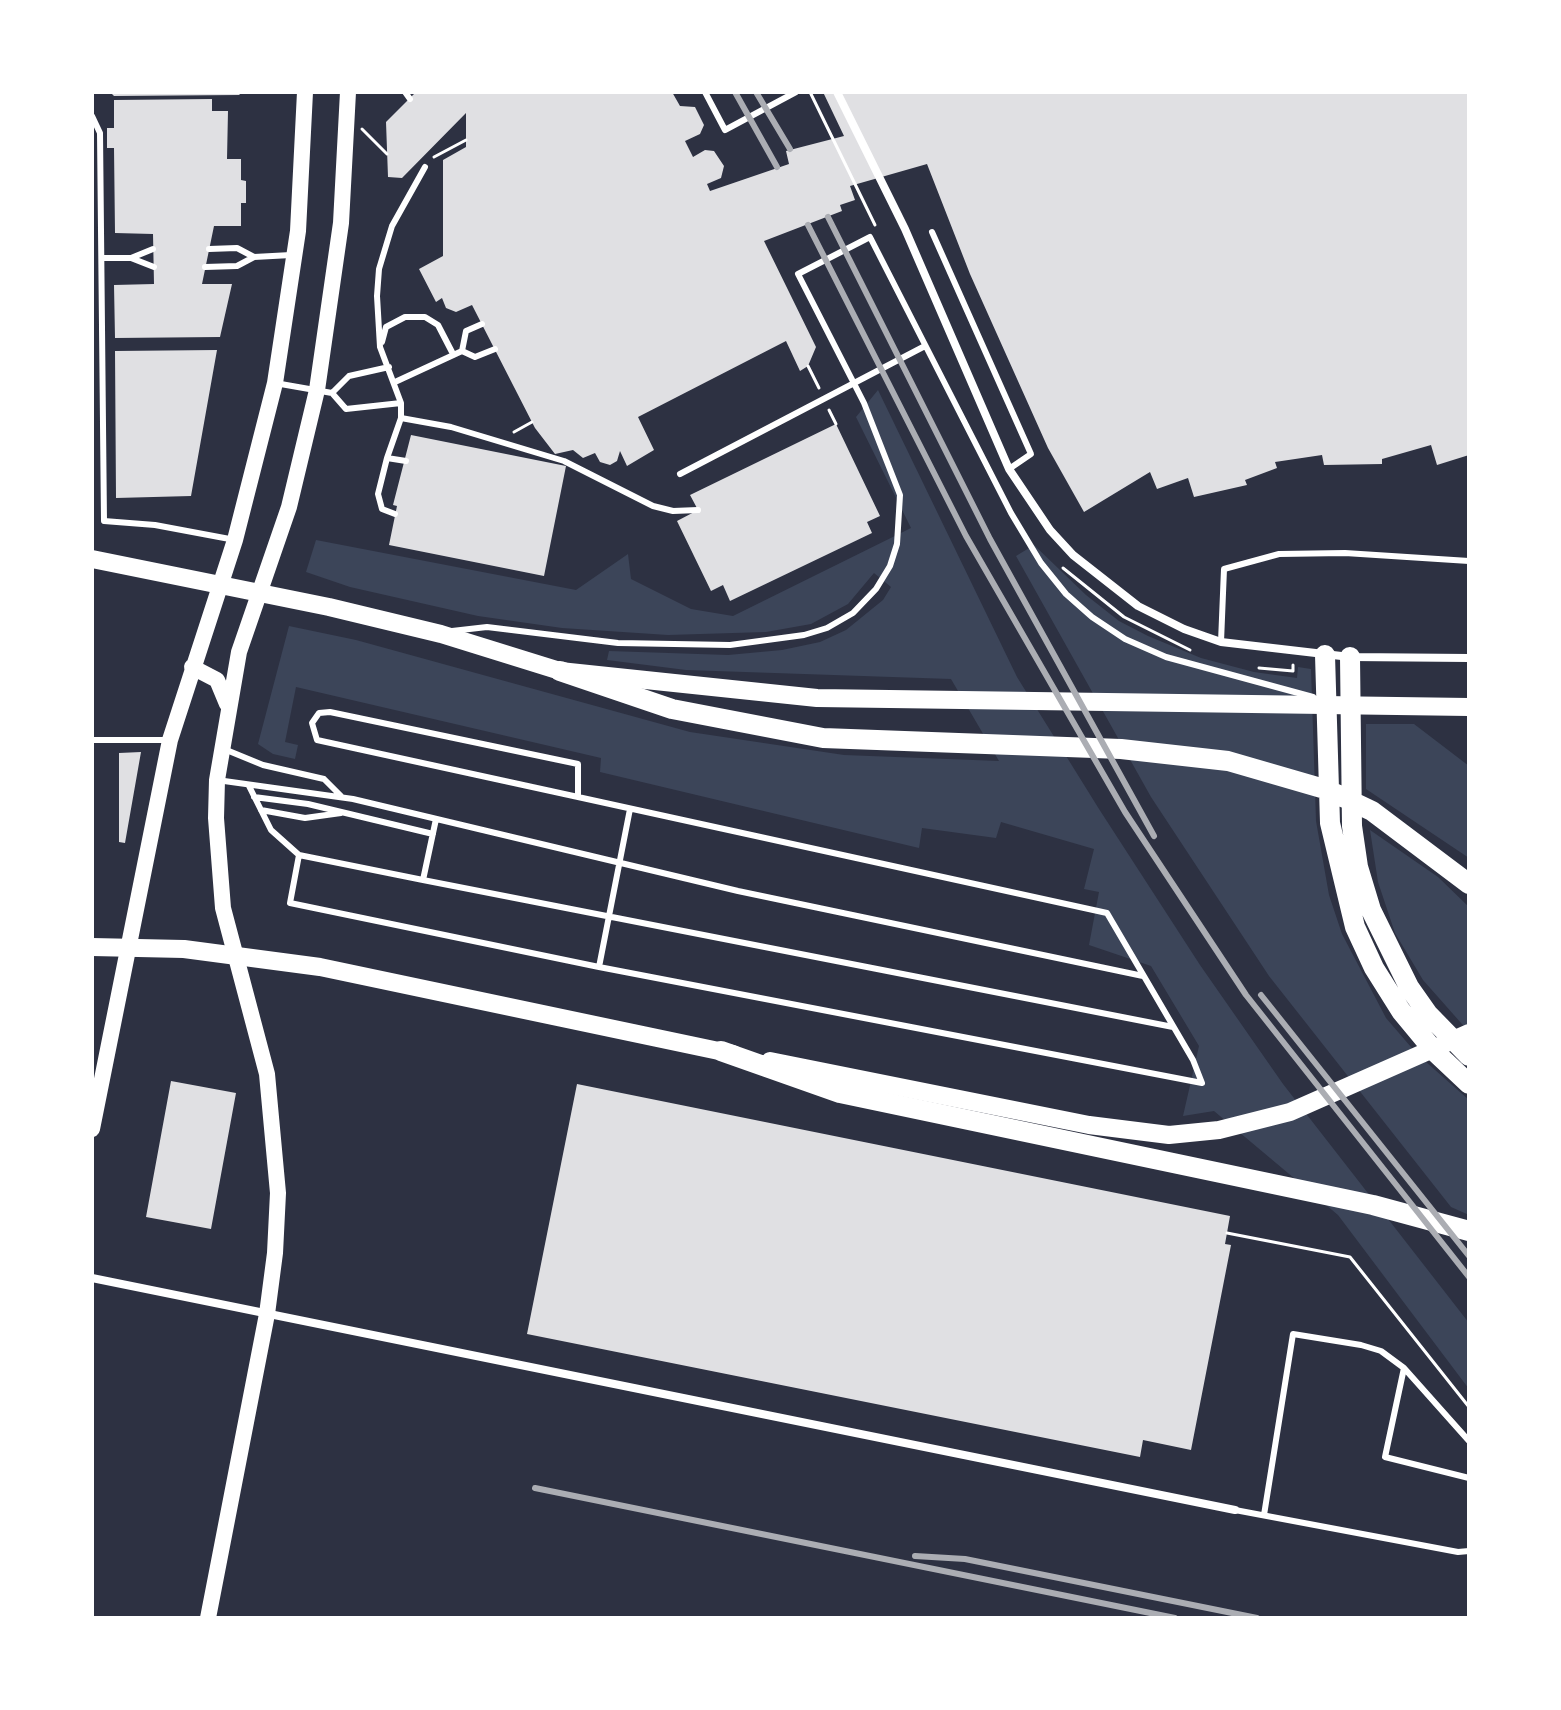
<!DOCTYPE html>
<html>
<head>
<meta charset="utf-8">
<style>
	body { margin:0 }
	#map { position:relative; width:1561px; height:1710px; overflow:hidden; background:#2d3142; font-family:"Zilla Slab",serif }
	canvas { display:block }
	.frame { position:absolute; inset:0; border:94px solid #fff; pointer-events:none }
</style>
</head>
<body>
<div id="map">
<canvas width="1561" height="1710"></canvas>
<div class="frame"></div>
</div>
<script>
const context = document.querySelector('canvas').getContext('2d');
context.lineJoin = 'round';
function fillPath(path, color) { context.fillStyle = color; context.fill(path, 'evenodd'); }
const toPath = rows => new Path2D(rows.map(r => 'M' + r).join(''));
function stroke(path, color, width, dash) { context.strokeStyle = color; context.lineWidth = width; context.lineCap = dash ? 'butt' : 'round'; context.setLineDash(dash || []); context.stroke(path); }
fillPath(toPath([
	[878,390,1017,677,1099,809,1200,965,1283,1084,1469,1323,1469,1389,1338,1215,1214,1111,1183,1116,1199,1046,1151,966,1089,945,1099,892,1084,889,1094,849,1001,822,996,838,922,828,919,848,600,772,601,758,296,687,285,742,298,745,295,759,273,754,258,744,289,626,356,640,690,732,844,755,999,761,951,679,686,670,607,660,609,651,728,655,782,650,820,642,846,630,883,600,891,587,874,573,848,604,811,624,766,632,668,635,562,628,478,616,350,587,306,572,316,540,576,590,628,554,631,579,691,609,733,616,911,528,856,417],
	[1034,545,1086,595,1119,621,1148,636,1201,658,1254,672,1297,678,1298,667,1311,669,1316,821,1329,895,1342,934,1386,1018,1417,1054,1469,1100,1469,1215,1451,1207,1269,976,1151,797,1016,556],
	[1366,724,1414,724,1469,766,1469,858,1366,789],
	[1370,830,1438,877,1469,907,1469,1032,1423,980,1395,933,1378,882]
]), '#3c4559');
fillPath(toPath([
	[110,92,242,92,239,95,114,96],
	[416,92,672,92,680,106,695,107,704,125,700,134,685,141,693,157,705,150,714,151,724,166,721,178,707,184,710,191,789,164,786,151,844,136,823,92,1469,92,1469,455,1437,465,1431,445,1382,459,1382,464,1324,465,1322,455,1275,462,1277,468,1245,480,1247,485,1194,497,1188,478,1157,489,1150,472,1084,512,1048,448,970,274,927,164,850,186,855,200,840,205,842,211,764,241,816,347,808,366,800,371,786,341,638,417,654,450,627,466,620,451,617,461,610,465,600,462,595,453,583,458,573,450,555,454,535,428,472,305,456,312,446,308,442,298,436,302,419,269,443,256,443,160,466,147,466,113,402,178,388,177,386,122],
	[212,99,212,111,228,111,227,159,241,159,241,180,246,181,246,203,241,203,241,226,214,226,202,284,232,284,220,337,115,338,114,285,154,284,153,234,115,233,114,148,107,148,107,128,114,128,114,100],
	[217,350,191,496,116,498,115,351],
	[836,424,880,516,867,522,872,533,730,601,723,585,711,591,677,521,698,510,690,495],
	[411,435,566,466,544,576,389,545,397,506,393,505],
	[141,752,125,843,119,842,119,753],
	[171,1081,236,1093,211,1229,146,1217],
	[577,1084,1230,1216,1225,1244,1231,1245,1191,1450,1143,1440,1140,1457,527,1334]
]), '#e0e0e3');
stroke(toPath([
	[810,92,875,225],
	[362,129,387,154],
	[434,157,466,140],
	[808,366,819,388],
	[829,410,836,424],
	[514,432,532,422],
	[1063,568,1124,617,1190,650],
	[1259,668,1293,671,1293,665],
	[1227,1233,1350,1257,1469,1407]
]), '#fff', 3);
stroke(toPath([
	[405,92,410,99],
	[705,92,725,130,796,92],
	[92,116,100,133,104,521,155,525,235,540],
	[932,232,1031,454,1009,469],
	[209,249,237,248,254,257],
	[102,258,131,258,153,249],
	[131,258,154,267],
	[205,267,237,266,254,257,291,255],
	[382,342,386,327,405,317,425,317,438,325,453,354],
	[462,351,466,331,482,324],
	[395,382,462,351,475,357,495,349],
	[275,383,332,393,346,409,401,403],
	[332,393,349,376,389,367],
	[401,418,451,427,564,461,653,506,673,511,698,510],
	[387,458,378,494,382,509,395,514],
	[406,461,387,458,401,418,401,403,380,347,377,296,379,269,392,226,425,167],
	[680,474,925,346],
	[452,631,487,627,618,643,730,645,804,635,827,628,853,613,876,589,890,566,897,544,900,495,864,403,798,274,870,237,1011,513,1041,563,1066,594,1092,617,1125,639,1166,657,1313,697],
	[1221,642,1224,569,1279,554,1345,553,1469,561],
	[92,740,167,740],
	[224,749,263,765,324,779,341,796],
	[217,780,353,799,738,891,1143,976],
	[249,786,271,830,299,855],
	[254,797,308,804,433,834],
	[578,797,578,764,330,712,319,713,312,723,317,740,578,797,1107,913,1193,1060,1202,1083,599,967],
	[261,810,305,818,341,813],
	[436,819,423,880,299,855,290,903,599,967,630,809],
	[423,880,1173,1027],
	[1469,1441,1404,1368,1385,1457,1469,1478],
	[1235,1510,1458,1552,1469,1551],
	[1264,1515,1293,1334,1361,1345,1381,1351,1404,1368]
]), '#fff', 6);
stroke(toPath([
	[837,92,905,229,1009,469,1050,530,1073,555,1138,606,1184,629,1221,642,1350,657,1469,658],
	[92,1278,1235,1510]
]), '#fff', 8);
stroke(toPath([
	[192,667,217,680,227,704],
	[92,1129,170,740,235,540,275,383,298,231,305,92],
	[208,1618,267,1314,275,1253,278,1193,267,1074,223,908,216,818,217,780,239,652,289,507,317,390,341,223,348,92]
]), '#fff', 16);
stroke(toPath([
	[92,559,329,607,441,634,560,671,817,698,1469,707],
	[92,947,184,949,320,967,733,1054],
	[770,1061,1089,1125,1169,1135,1219,1130,1290,1112,1469,1033]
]), '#fff', 18);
stroke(toPath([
	[1325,655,1330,823,1355,927,1374,968,1401,1011,1435,1052,1469,1084],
	[1350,657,1352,826,1358,867,1371,910,1409,987,1428,1014,1469,1056],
	[560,671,672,709,823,738,1121,749,1228,761,1328,790,1372,811,1469,884],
	[721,1051,840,1093,1373,1205,1469,1231]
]), '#fff', 20);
stroke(toPath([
	[735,92,777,167],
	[756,92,790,149],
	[828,217,990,539,1154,836],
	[808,225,966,536,1125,812,1246,995,1469,1277],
	[1261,995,1469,1256],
	[535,1488,1175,1618],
	[915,1556,965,1559,1257,1618]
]), '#abadb3', 6);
</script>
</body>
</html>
